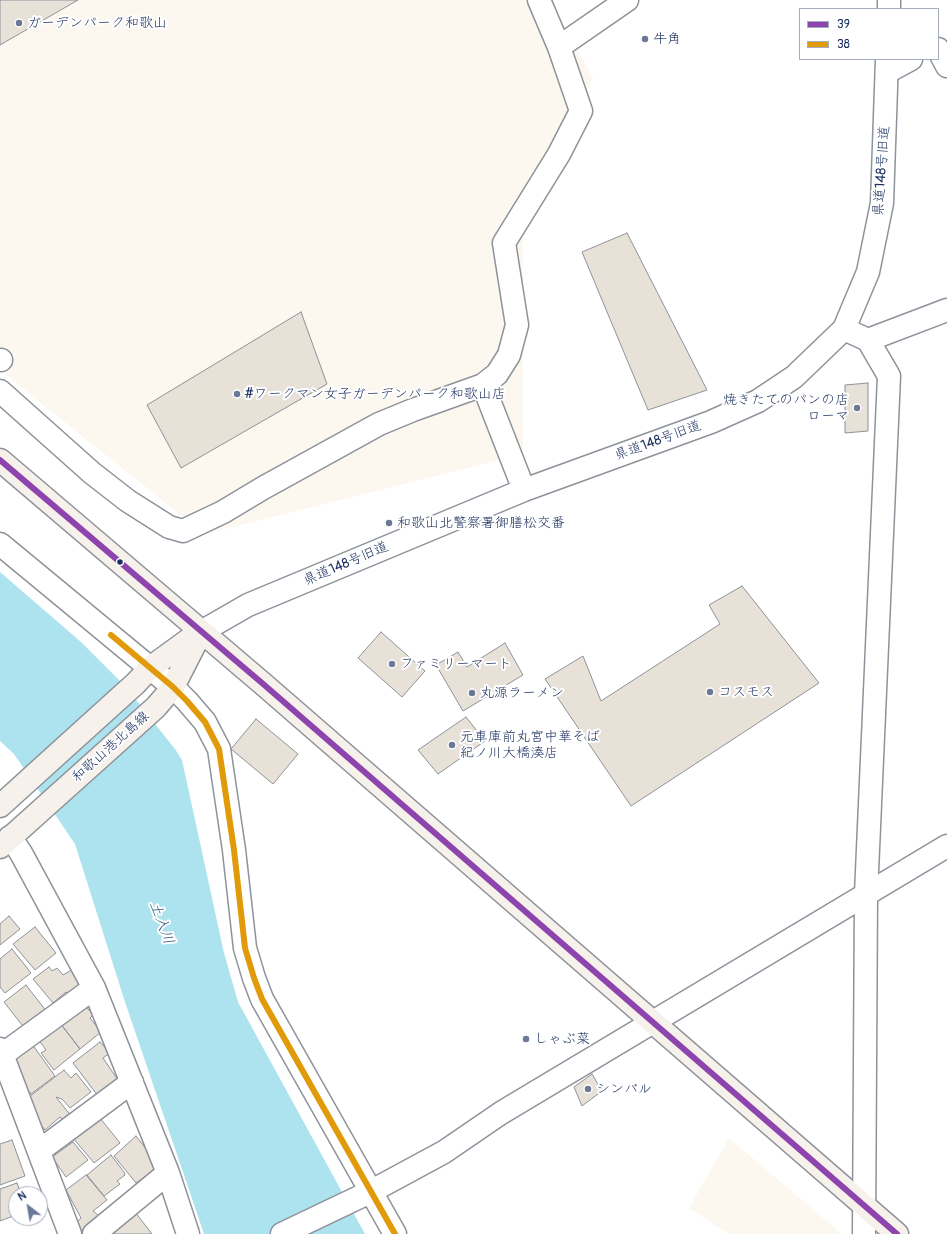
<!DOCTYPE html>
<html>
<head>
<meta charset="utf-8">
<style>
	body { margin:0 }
	#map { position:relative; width:947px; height:1234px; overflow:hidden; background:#fff; font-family:Pangolin,sans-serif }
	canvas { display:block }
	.legend { position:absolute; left:799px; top:8px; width:140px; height:52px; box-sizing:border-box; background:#fff; border:1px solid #a4acbf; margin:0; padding:5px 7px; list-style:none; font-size:12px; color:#1b2f5e }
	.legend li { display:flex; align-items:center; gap:8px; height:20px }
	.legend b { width:20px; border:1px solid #a4acbf }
	.north { position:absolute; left:8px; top:1186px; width:40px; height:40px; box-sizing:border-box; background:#fff; border:1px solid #a4acbf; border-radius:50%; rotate:329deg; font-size:11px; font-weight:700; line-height:16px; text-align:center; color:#1b2f5e }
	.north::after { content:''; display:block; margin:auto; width:14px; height:18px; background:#6b7896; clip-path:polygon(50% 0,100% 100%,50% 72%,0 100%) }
</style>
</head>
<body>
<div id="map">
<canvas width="947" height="1234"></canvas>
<ul class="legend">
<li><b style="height:5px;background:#8e44ad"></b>39</li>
<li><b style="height:5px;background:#e19a09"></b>38</li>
</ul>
<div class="north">N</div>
</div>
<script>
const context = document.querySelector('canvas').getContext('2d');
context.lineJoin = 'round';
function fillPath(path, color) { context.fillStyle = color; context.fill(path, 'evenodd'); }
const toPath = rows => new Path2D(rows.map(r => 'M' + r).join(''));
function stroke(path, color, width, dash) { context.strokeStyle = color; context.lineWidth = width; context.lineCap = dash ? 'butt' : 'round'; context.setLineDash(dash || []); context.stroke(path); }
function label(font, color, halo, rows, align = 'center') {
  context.font = font + ' Pangolin,"Klee One",sans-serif'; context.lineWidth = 4; context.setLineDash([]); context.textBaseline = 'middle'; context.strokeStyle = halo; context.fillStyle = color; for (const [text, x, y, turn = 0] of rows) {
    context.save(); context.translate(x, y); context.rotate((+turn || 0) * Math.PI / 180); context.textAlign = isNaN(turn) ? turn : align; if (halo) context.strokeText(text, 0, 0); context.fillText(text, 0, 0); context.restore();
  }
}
fillPath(toPath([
	[0,0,550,0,593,78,523,204,523,454,204,534,0,370],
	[729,1138,842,1234,728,1234,689,1208]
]), '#fcf7ef');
fillPath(toPath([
	[0,572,81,642,125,686,175,749,182,760,224,953,238,1002,365,1234,204,1234,125,1002,75,844,14,754,0,741]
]), '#ace3ee');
const building = toPath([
	[0,0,78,0,0,45,0,0],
	[627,233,707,390,648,410,582,252,627,233],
	[301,312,327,384,181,468,147,405,301,312],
	[868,383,868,431,845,433,845,385,868,383],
	[742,586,819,683,631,806,545,679,583,656,601,701,720,624,709,605,742,586],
	[381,632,425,671,402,697,358,658,381,632],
	[505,643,523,675,463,711,436,665,458,652,467,667,505,643],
	[466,717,485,741,438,774,418,750,466,717],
	[256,719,298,754,273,784,231,749,256,719],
	[9,916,20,929,0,945,0,924,9,916],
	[35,927,56,953,35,970,13,944,35,927],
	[12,949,31,973,5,993,0,987,0,959,12,949],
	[49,967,52,971,57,968,63,975,73,969,80,978,78,990,70,996,66,992,53,1003,33,979,49,967],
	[26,985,47,1012,26,1030,4,1002,26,985],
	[84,1004,93,1015,90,1018,101,1032,80,1049,60,1023,84,1004],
	[60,1023,80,1049,54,1070,41,1053,46,1050,38,1039,60,1023],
	[100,1042,110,1053,103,1058,118,1080,98,1096,73,1063,100,1042],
	[32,1044,55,1076,31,1094,20,1079,14,1057,32,1044],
	[64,1070,71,1078,76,1073,91,1092,70,1108,62,1099,56,1097,72,1117,65,1123,60,1117,45,1130,36,1119,29,1097,64,1070],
	[592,1074,602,1091,582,1106,574,1087,592,1074],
	[100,1118,120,1143,94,1163,73,1138,100,1118],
	[136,1136,158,1164,158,1168,136,1183,114,1156,136,1136],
	[12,1140,25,1176,0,1185,0,1144,12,1140],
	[73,1142,88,1160,66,1177,52,1157,73,1142],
	[111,1155,124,1172,125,1175,117,1181,120,1184,104,1196,87,1175,111,1155],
	[86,1175,107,1200,93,1211,99,1216,79,1233,76,1223,81,1218,66,1190,86,1175],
	[17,1183,21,1194,16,1194,16,1215,0,1221,0,1189,17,1183],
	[132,1208,152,1234,114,1234,109,1227,132,1208]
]);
fillPath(building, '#e7e1d8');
stroke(building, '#8e929a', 1);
const minor = toPath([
	[889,9,889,0],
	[559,47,627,0],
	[938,49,947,66],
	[887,72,911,59],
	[844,329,868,340,889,376,866,894,864,1234],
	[868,340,947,310],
	[0,360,1,360],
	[0,391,92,473,128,501,169,527,183,531,223,512,263,488,379,424,413,410,483,385],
	[524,490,483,385,497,374,509,355,517,325,504,243,559,154,581,111,559,47,539,0],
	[0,544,173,687,187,701,205,722,219,749,234,850,245,948,254,978,262,999,395,1234],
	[201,632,248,605,524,490,711,422,758,401,794,377,844,329,868,272,882,203,887,59],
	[10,837,21,853,94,988,168,1173,188,1234],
	[0,1049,70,1234],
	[2,1055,94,988],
	[39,1151,132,1082],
	[94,1234,168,1173],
	[282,1234,370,1192,444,1152,501,1113,947,846]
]);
const major = toPath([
	[0,460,262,683,897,1234],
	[0,806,136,683,150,668,198,633],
	[0,847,156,707,173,687,201,632]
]);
stroke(minor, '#8e929a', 25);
stroke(major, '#8e929a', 25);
stroke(minor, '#fff', 22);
stroke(major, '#f6f1eb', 22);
stroke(toPath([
	[0,460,262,683,897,1234]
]), '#8e44ad', 6);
stroke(toPath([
	[111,635,173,687,187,701,205,722,219,749,234,850,245,948,254,978,262,999,395,1234]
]), '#e19a09', 6);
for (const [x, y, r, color] of [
	[19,23,4,"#6b7896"],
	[645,39,4,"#6b7896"],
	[237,394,4,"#6b7896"],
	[857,408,4,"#6b7896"],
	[389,523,4,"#6b7896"],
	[120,562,3.5,"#1b2f5e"],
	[392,664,4,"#6b7896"],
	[710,692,4,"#6b7896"],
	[472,693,4,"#6b7896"],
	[452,745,4,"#6b7896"],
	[526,1039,4,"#6b7896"],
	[588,1089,4,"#6b7896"]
]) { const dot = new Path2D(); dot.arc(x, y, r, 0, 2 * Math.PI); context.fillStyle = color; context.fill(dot); stroke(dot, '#fff', 1.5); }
label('14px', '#1b2f5e', '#fff', [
	["ガーデンパーク和歌山",27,23],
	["牛角",653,39],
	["#ワークマン女子ガーデンパーク和歌山店",245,394],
	["焼きたてのパンの店",849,400,"right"],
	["ローマ",849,416,"right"],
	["和歌山北警察署御膳松交番",397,523],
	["ファミリーマート",400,664],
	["コスモス",718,692],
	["丸源ラーメン",480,693],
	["元車庫前丸宮中華そば",460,737],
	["紀ノ川大橋湊店",460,753],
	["しゃぶ菜",534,1039],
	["シンバル",596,1089]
], 'left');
label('14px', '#1b2f5e', '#fff', [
	["県道148号旧道",882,171,-86],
	["県道148号旧道",658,441,-20],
	["県道148号旧道",346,564,-23],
	["和歌山港北島線",111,747,-42]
]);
label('italic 15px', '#365980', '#fff', [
	["土入川",161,923,70]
]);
</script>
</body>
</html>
